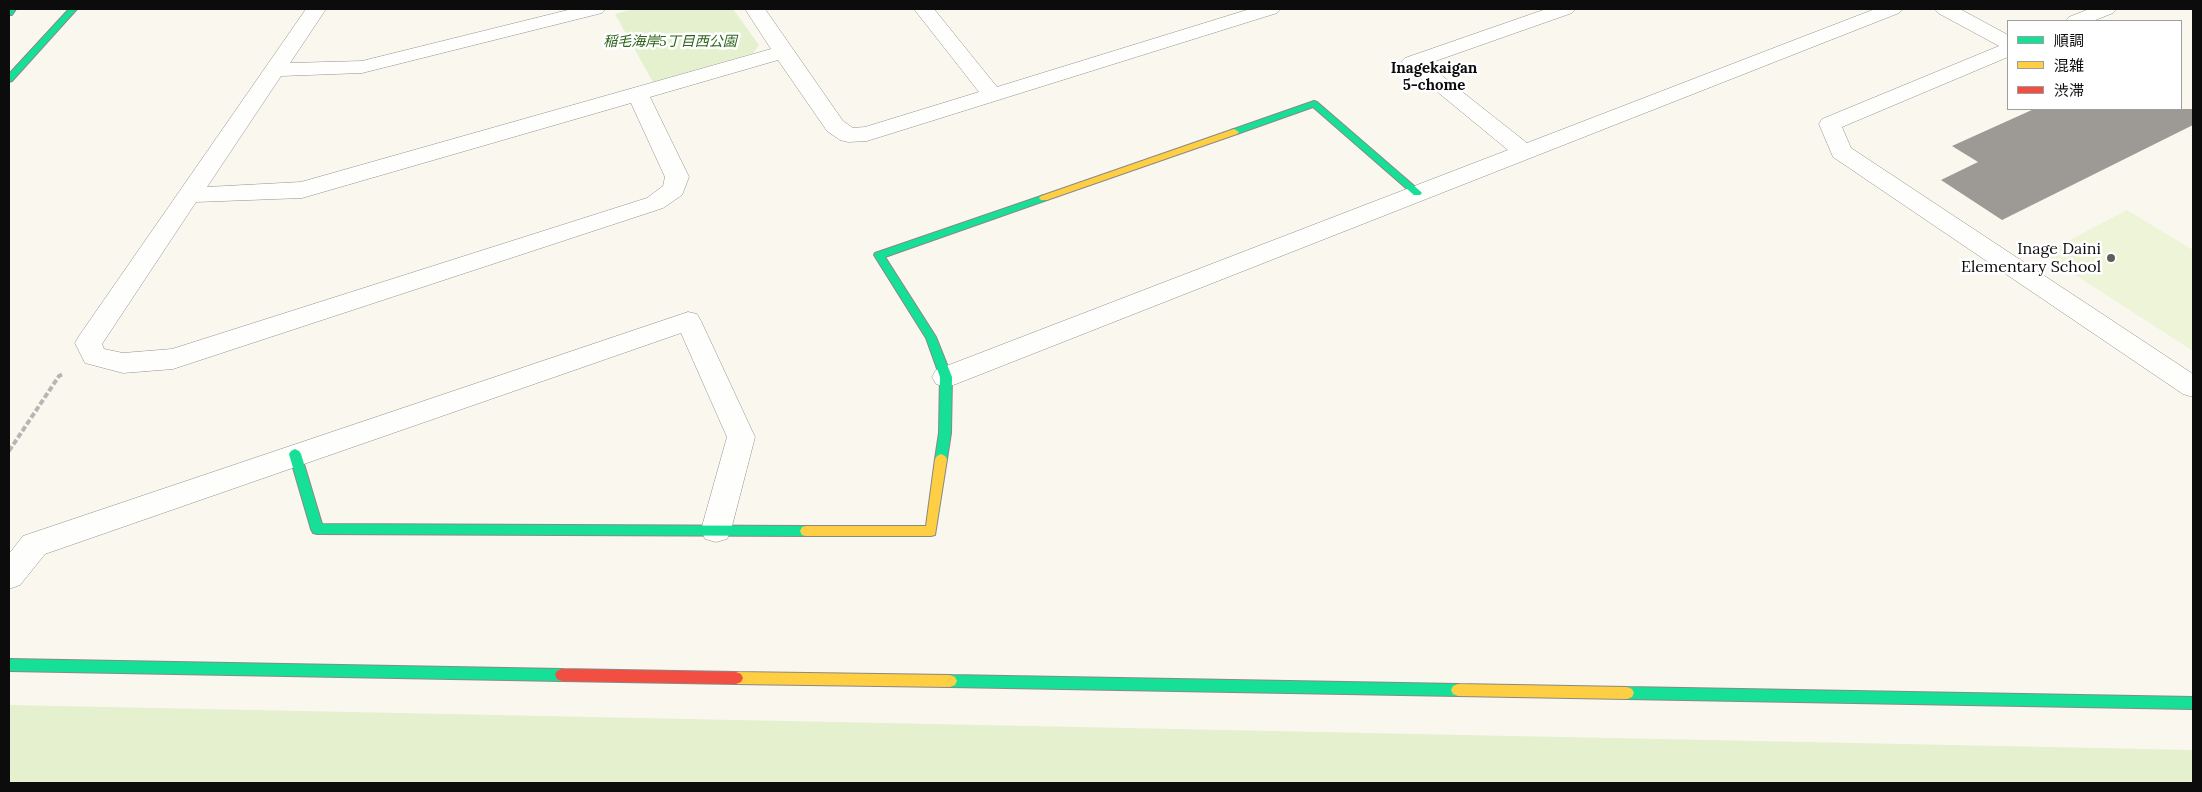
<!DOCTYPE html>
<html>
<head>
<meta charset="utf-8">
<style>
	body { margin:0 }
	#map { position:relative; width:2202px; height:792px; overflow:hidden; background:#faf7ef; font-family:Lora,"Noto Sans JP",serif }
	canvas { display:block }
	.frame { position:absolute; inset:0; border:10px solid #0c0c0c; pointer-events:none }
	.legend { position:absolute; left:2007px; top:20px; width:175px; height:90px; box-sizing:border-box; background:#fff; border:1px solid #9e9e9e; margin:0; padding:6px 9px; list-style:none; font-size:15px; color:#0c0c0c }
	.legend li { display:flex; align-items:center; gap:10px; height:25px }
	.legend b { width:25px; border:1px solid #9e9e9e }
</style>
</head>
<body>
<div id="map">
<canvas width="2202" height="792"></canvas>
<div class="frame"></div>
<ul class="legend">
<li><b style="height:6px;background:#16e098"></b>順調</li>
<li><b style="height:6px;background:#ffcf43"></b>混雑</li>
<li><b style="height:6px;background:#f24e42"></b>渋滞</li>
</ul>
</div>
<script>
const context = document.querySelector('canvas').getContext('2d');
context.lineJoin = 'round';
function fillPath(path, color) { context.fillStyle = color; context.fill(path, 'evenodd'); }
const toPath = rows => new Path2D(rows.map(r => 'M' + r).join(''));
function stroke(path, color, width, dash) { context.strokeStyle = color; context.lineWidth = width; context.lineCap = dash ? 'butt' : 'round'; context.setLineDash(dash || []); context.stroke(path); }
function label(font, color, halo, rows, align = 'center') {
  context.font = font + ' Lora,"Noto Sans JP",serif'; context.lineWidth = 5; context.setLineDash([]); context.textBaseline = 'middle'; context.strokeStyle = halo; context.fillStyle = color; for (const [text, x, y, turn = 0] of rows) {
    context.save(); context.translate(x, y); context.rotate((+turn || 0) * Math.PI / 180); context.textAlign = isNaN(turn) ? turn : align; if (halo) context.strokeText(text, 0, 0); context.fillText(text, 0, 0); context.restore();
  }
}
fillPath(toPath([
	[633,9,733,9,759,45,753,53,653,82,615,14],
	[9,705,2193,750,2193,783,9,783]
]), '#e4f0ce');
fillPath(toPath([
	[2127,210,2193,250,2193,351,2043,254]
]), '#eef4d8');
fillPath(toPath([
	[2034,109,2193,109,2193,125,2002,220,1941,180,1978,162,1952,146]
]), '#9d9a95');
const street = toPath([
	[306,9,326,9,290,63,362,61,572,9,605,9,602,13,362,73,281,76,207,187,301,182,771,49,745,9,765,9,843,121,853,128,865,127,979,92,914,9,934,9,997,87,1250,9,1280,9,1277,13,867,141,848,142,840,140,827,131,778,60,650,97,689,177,682,195,663,208,173,369,123,373,85,363,75,343,79,336,306,9],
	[631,103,665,177,663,186,647,198,172,349,123,353,104,349,102,344,196,202,302,198,631,103],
	[1546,9,1575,9,1572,13,1427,64,1527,143,1875,9,1902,9,1899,13,956,384,946,387,936,384,932,377,936,370,1508,150,1401,62,1405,58,1546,9],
	[1935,9,1960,9,2008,35,2008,57,1842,127,1851,148,2193,374,2193,397,2183,394,1833,157,1819,124,1822,119,1999,46,1938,13,1935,9],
	[2089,9,2116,9,2113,13,2093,21,2066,21,2069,17,2089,9],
	[688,312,697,314,701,321,755,437,731,530,727,539,716,542,705,539,701,530,727,437,681,333,45,554,20,585,9,589,9,554,23,536,688,312]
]);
const fast = toPath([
	[9,9,16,9,12,15,9,15,9,9],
	[69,9,77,9,12,81,9,82,9,74,69,9],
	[1314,101,1317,102,1420,191,1422,193,1420,195,1414,195,1313,107,1237,134,1231,134,1229,132,1231,130,1314,101],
	[1044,195,1047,196,1049,198,1047,200,885,257,936,337,952,377,951,433,947,459,945,462,937,462,935,459,939,433,940,377,926,338,874,255,875,253,1044,195],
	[295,449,299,451,301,454,322,524,806,526,810,527,812,531,810,535,806,536,317,534,313,533,311,529,289,454,291,451,295,449],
	[9,659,562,669,567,671,569,675,567,679,562,681,9,671,9,659],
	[950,675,1458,684,1463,686,1465,690,1463,694,1458,696,950,687,945,685,943,681,945,677,950,675],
	[1627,687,2193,697,2193,709,1627,699,1622,697,1620,693,1622,689,1627,687]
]);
const slow = toPath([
	[1234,129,1239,132,1237,134,1047,200,1041,200,1039,198,1041,196,1234,129],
	[941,454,945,456,947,459,935,535,931,536,806,536,802,535,800,531,802,527,806,526,926,526,935,459,937,456,941,454],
	[736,672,950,675,955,677,957,681,955,685,950,687,736,684,731,682,729,678,731,674,736,672],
	[1458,684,1627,687,1632,689,1634,693,1632,697,1627,699,1458,696,1453,694,1451,690,1453,686,1458,684]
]);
const jam = toPath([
	[562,669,736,672,741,674,743,678,741,682,736,684,562,681,557,679,555,675,557,671,562,669]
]);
stroke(street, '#93928e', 1);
stroke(fast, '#8a8885', 2);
stroke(slow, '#8a8885', 2);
stroke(jam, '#8a8885', 2);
stroke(toPath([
	[9,451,59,376,63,374]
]), '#b7b6b5', 4, [5.5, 2.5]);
fillPath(street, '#fefefd');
fillPath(fast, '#16e098');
fillPath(slow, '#ffcf43');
fillPath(jam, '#f24e42');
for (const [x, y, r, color] of [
	[2111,258,5,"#5f5e5b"]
]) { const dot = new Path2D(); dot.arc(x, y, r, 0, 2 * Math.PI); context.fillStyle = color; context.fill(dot); stroke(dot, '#fff', 2); }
label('italic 14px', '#2d651b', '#fff', [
	["稲毛海岸5丁目西公園",670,42]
]);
label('bold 15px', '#0c0c0c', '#fff', [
	["Inagekaigan",1434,69],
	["5-chome",1434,86]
]);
label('16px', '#0c0c0c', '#fff', [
	["Inage Daini",2101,249],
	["Elementary School",2101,267]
], 'right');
</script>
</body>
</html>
